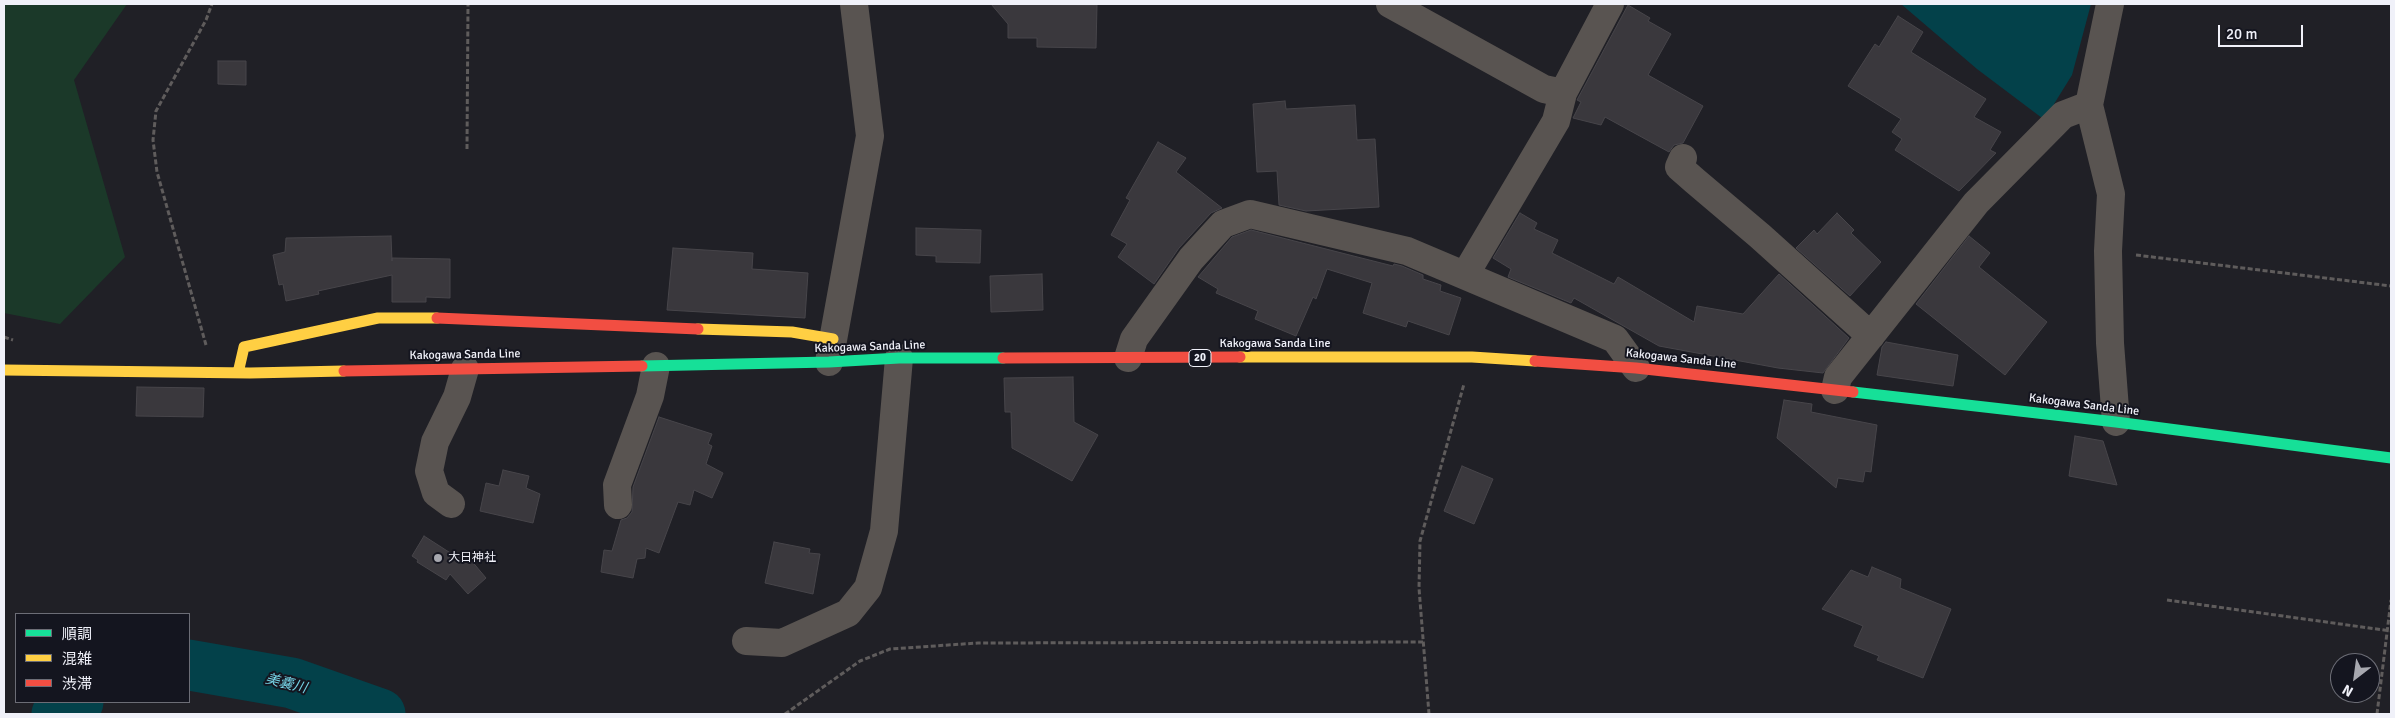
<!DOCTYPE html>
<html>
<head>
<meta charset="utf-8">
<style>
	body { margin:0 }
	#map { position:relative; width:2395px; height:718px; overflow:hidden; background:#202026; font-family:Signika,"Noto Sans JP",sans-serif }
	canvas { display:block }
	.frame { position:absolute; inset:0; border:5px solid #f0f1f9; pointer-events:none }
	.legend { position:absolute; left:15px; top:613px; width:175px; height:90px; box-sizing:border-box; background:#14151f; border:1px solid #6c6d76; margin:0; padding:6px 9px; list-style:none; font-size:15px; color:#f0f1f9 }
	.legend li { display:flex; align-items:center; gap:10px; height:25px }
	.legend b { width:25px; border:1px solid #6c6d76 }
	.north { position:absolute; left:2330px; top:653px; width:50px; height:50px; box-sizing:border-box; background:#14151f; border:1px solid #6c6d76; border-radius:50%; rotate:210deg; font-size:14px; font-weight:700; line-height:20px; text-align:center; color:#f0f1f9 }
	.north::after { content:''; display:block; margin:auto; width:18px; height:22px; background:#a7a8af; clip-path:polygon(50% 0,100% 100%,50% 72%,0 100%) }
	.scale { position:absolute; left:2218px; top:25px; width:85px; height:22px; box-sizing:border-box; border:2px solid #f0f1f9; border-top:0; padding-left:6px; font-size:15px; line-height:18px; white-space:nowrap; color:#f0f1f9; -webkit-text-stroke:4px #14151f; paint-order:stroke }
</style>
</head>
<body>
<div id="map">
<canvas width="2395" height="718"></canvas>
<div class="frame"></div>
<ul class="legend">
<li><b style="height:6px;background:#16e098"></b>順調</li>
<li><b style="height:6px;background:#ffcf43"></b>混雑</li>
<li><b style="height:6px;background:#f24e42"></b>渋滞</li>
</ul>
<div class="north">N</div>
<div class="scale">20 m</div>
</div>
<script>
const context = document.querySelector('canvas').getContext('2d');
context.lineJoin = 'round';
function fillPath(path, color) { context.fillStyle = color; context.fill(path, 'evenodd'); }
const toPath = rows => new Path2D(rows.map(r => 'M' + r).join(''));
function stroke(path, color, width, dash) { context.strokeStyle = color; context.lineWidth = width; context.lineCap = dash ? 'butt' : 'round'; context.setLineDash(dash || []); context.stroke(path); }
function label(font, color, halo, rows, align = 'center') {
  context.font = font + ' Signika,"Noto Sans JP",sans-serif'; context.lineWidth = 4; context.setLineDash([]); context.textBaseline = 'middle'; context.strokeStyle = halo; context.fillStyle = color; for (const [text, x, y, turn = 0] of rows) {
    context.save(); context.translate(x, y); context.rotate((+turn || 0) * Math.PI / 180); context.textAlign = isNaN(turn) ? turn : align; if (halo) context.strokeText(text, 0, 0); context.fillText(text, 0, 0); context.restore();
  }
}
fillPath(toPath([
	[4,4,127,4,74,80,125,257,60,324,4,313]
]), '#1b3929');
fillPath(toPath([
	[1901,4,2091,4,2072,75,2054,104,2059,107,2046,121,1977,69]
]), '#03414a');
stroke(toPath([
	[189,665,292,683,380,714],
	[57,714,78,702]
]), '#03414a', 51);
const building = toPath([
	[991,4,1097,5,1096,48,1037,47,1037,38,1008,38,1008,24,991,4],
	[1628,5,1650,18,1648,21,1671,34,1648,75,1703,106,1683,143,1674,145,1669,152,1605,117,1601,125,1573,118,1581,102,1577,100,1628,5],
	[1898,16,1923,32,1911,52,1986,99,1974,117,2001,132,1990,150,1996,153,1959,191,1895,150,1902,139,1892,132,1901,119,1848,86,1875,44,1879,47,1898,16],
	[218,61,246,61,246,85,218,84,218,61],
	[1285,101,1286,109,1355,105,1357,140,1375,139,1379,207,1306,211,1279,205,1277,171,1257,172,1253,104,1285,101],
	[1158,142,1186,158,1176,172,1222,208,1211,213,1179,248,1154,284,1118,257,1127,244,1111,235,1130,200,1126,198,1158,142],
	[1520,213,1537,223,1534,229,1558,240,1552,253,1614,284,1618,277,1694,322,1697,306,1743,314,1779,274,1849,338,1823,373,1778,368,1659,346,1574,298,1571,303,1508,277,1511,269,1493,258,1520,213],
	[1837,213,1854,230,1851,233,1881,262,1850,296,1796,248,1814,230,1817,234,1837,213],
	[916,228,981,230,980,263,936,262,936,256,916,255,916,228],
	[1251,230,1393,266,1394,264,1402,266,1423,275,1423,279,1441,285,1440,291,1461,298,1449,335,1408,321,1406,327,1363,313,1372,283,1327,269,1316,299,1313,297,1296,336,1255,319,1258,311,1216,293,1218,289,1198,277,1232,237,1251,230],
	[391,236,392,261,392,258,450,259,450,298,426,297,426,302,392,302,392,275,318,291,319,294,286,301,283,284,279,285,273,255,285,252,286,238,391,236],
	[1969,236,1990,253,1979,267,2047,322,2005,375,1916,304,1969,236],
	[673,248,753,253,752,269,808,273,805,318,667,310,673,248],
	[1042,274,1043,310,991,312,990,276,1042,274],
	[1886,342,1958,355,1953,386,1877,375,1882,347,1886,342],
	[1073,377,1074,422,1098,435,1072,481,1012,448,1011,412,1005,412,1004,378,1073,377],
	[137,387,204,388,203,417,136,416,137,387],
	[1784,400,1812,404,1811,412,1877,425,1871,472,1865,471,1863,482,1838,478,1836,488,1777,438,1784,400],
	[659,417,712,434,708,444,712,446,706,464,723,473,712,498,694,490,690,505,678,502,659,553,646,548,645,558,637,559,633,578,601,572,604,550,612,551,621,520,627,518,632,512,633,487,659,417],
	[2075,436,2103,441,2117,485,2069,476,2075,436],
	[1462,466,1493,479,1474,524,1444,511,1462,466],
	[503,470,529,476,526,488,540,494,533,523,480,511,486,483,499,486,503,470],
	[424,536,466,563,470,559,486,578,468,594,450,574,446,580,417,562,418,560,412,556,424,536],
	[774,542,810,549,809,553,820,554,813,594,765,583,774,542],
	[1872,567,1901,579,1900,588,1951,609,1923,678,1877,660,1879,656,1854,646,1863,626,1822,609,1851,570,1868,577,1872,567]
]);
fillPath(building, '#3a383d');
stroke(building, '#47454a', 1);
stroke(toPath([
	[467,149,468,4],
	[2136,255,2391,286],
	[4,337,13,340],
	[206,345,157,172,153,140,156,111,206,20,212,4],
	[2167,600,2391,631],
	[785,714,860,661,890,649,978,643,1423,642],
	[1429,714,1419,588,1420,541,1464,384],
	[2377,714,2391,600]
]), '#5f5c5c', 3, [5, 2.5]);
stroke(toPath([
	[1390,4,1544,89,1563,93],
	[2110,4,2089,105,2111,194,2108,251,2110,343,2116,422],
	[1683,158,1679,167,1695,181,1760,236,1871,336],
	[1465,275,1556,121,1563,93,1610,4],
	[1128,358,1134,339,1191,259,1223,224,1250,214,1407,251,1615,339,1636,368],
	[829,362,870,136,854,4],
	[1835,390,1838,377,1976,203,2063,115,2089,105],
	[451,504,436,493,429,471,435,442,457,397,465,369],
	[618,505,617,485,650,396,656,366],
	[746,641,782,643,848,613,868,588,884,531,899,358]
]), '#595451', 28);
stroke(toPath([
	[642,366,829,362,899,358,1003,358],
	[1853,392,2116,422,2391,458]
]), '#16e098', 11);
stroke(toPath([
	[698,329,792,332,833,339],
	[1240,357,1472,357,1535,361],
	[4,370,250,373,344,371],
	[238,373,244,347,378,318,437,318]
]), '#ffcf43', 11);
stroke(toPath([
	[437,318,698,329],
	[1003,358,1240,357],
	[1535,361,1636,368,1853,392],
	[344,371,642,366]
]), '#f24e42', 11);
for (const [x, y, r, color] of [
	[438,558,5,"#a7a8af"]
]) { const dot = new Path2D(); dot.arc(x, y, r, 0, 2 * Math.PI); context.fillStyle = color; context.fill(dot); stroke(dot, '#14151f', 2); }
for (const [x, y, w] of [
	[1200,358,22]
]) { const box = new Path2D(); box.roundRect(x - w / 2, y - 8.5, w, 17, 4); context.fillStyle = '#14151f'; context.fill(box); stroke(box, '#f0f1f9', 1); }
label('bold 11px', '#f0f1f9', null, [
	["20",1200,358]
]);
label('12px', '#f0f1f9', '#14151f', [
	["Kakogawa Sanda Line",1275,344],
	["Kakogawa Sanda Line",870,347,-2],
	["Kakogawa Sanda Line",465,355,-1],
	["Kakogawa Sanda Line",1681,359,6],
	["Kakogawa Sanda Line",2084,405,7]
]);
label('12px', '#f0f1f9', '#14151f', [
	["大日神社",448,558]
], 'left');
label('italic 14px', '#75d2e4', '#14151f', [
	["美嚢川",286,684,14]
]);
</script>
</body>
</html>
